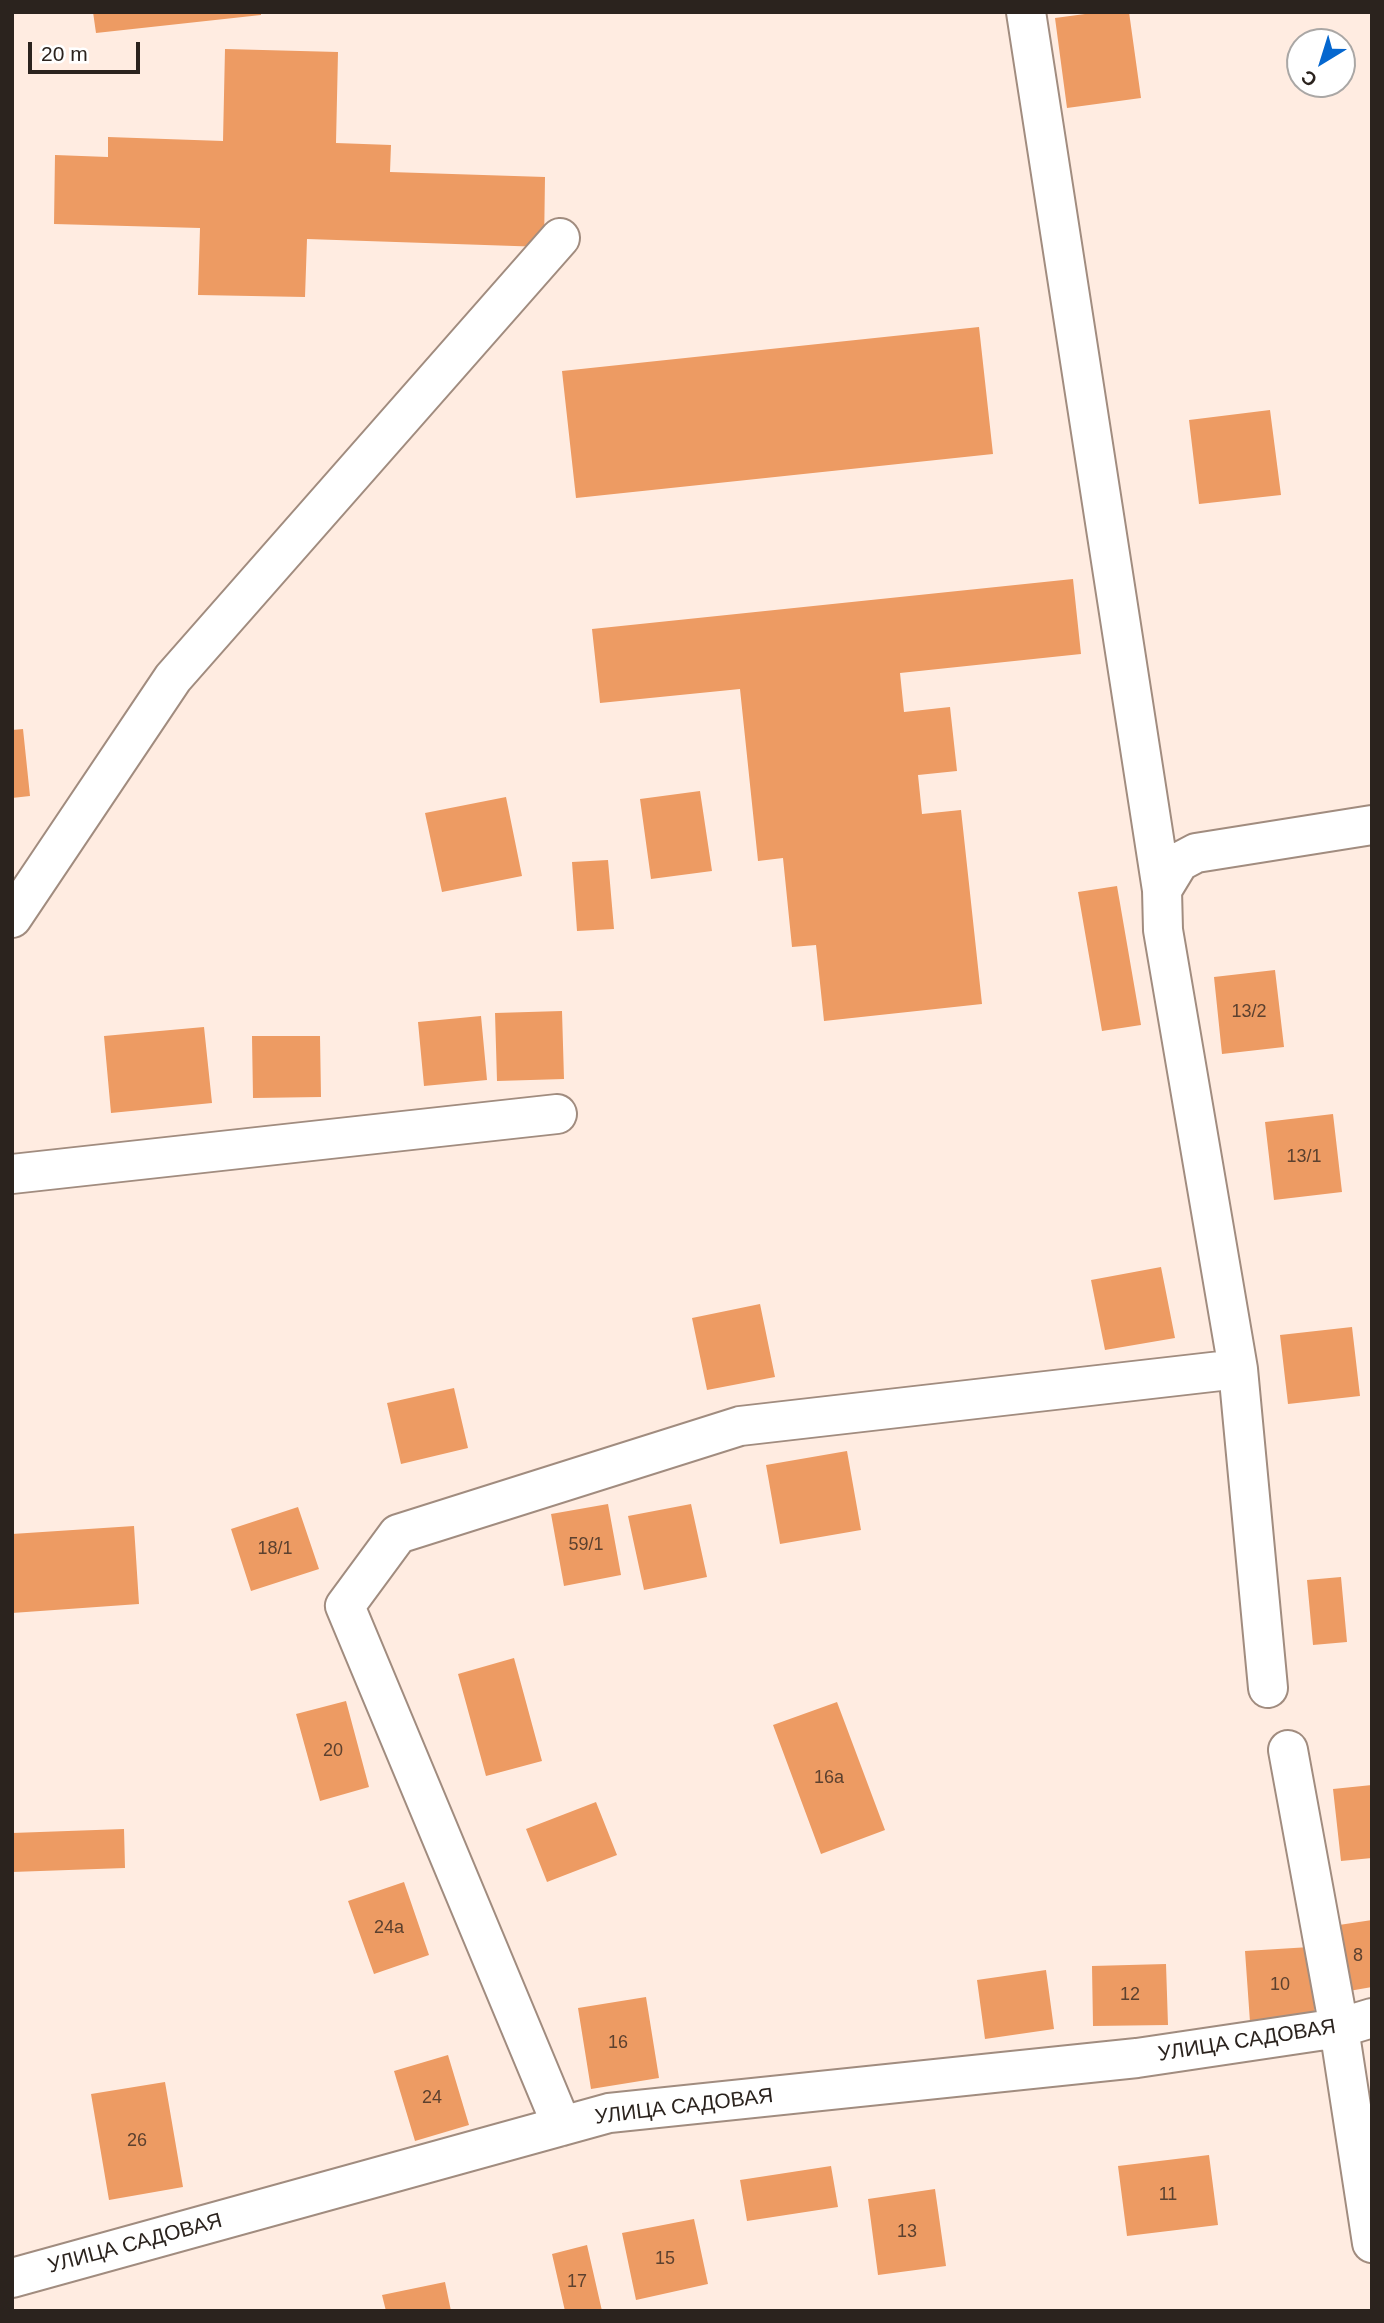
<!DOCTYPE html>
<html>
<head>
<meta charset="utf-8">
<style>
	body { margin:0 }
	#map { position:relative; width:1384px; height:2323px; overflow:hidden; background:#ffece1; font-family:Arial,sans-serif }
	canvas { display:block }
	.frame { position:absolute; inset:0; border:14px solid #2b231e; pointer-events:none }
	.north { position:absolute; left:1286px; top:28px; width:70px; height:70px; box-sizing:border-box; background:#fff; border:2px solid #aaa7a5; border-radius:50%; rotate:218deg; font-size:19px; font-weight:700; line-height:28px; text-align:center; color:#2b231e }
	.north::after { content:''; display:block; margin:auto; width:24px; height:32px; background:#0567cf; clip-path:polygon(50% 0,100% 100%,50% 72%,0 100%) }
	.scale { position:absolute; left:28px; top:42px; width:112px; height:32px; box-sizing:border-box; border:4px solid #2b231e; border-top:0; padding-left:9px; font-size:21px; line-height:24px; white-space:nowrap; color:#2b231e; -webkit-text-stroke:5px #fff; paint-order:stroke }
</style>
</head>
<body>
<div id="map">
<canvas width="1384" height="2323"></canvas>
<div class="frame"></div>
<div class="north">С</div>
<div class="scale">20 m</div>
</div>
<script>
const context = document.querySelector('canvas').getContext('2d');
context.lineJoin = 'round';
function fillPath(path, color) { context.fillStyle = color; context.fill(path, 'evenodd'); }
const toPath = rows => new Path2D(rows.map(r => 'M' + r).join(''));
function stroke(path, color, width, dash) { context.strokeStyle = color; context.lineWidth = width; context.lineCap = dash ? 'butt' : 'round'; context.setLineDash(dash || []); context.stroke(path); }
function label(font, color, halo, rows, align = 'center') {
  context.font = font + ' Arial,sans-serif'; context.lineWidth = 5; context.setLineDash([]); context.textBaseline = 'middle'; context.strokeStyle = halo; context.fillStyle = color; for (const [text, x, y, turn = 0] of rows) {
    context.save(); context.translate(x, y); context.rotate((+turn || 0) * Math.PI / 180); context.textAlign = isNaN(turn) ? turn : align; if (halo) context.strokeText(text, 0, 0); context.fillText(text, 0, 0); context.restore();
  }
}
fillPath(toPath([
	[93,12,261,12,261,15,96,33],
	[1100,12,1129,12,1141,98,1067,108,1055,18],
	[225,49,338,52,336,143,391,145,390,172,545,177,544,247,307,239,305,297,198,295,200,228,54,224,55,155,108,157,108,137,223,141],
	[979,327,993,454,576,498,562,371],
	[1270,410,1281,495,1199,504,1189,420],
	[1073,579,1081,654,900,673,904,712,950,707,957,771,918,775,922,814,961,810,982,1004,824,1021,816,945,792,947,783,858,758,861,740,689,600,703,592,629],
	[23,729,30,796,12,798,12,730],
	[700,791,712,871,651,879,640,799],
	[506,797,522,876,442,892,425,813],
	[608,860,614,929,577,931,572,862],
	[1117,886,1141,1025,1102,1031,1078,892],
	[1275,970,1284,1047,1222,1054,1214,977],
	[562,1011,564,1079,497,1081,495,1013],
	[481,1016,487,1080,424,1086,418,1022],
	[204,1027,212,1103,111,1113,104,1036],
	[252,1036,320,1036,321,1097,253,1098],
	[1333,1114,1342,1192,1274,1200,1265,1122],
	[1161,1267,1175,1338,1105,1350,1091,1280],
	[760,1304,775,1377,707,1390,692,1318],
	[1352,1327,1360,1396,1288,1404,1280,1335],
	[454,1388,468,1448,401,1464,387,1403],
	[847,1451,861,1530,780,1544,766,1465],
	[608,1504,621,1575,564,1586,551,1514],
	[691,1504,707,1577,644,1590,628,1516],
	[298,1507,319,1569,251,1591,231,1529],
	[134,1526,139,1604,12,1613,12,1534],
	[1341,1577,1347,1642,1313,1645,1307,1580],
	[514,1658,542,1761,486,1776,458,1674],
	[346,1701,369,1787,320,1801,296,1714],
	[837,1702,885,1830,821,1854,773,1725],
	[1372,1785,1372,1858,1341,1861,1333,1789],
	[596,1802,617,1855,547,1882,526,1829],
	[124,1829,125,1868,12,1872,12,1833],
	[404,1882,429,1955,374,1974,348,1901],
	[1372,1920,1372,1987,1349,1991,1339,1925],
	[1310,1947,1315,2018,1250,2022,1245,1951],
	[1166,1964,1168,2025,1093,2026,1092,1966],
	[1046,1970,1054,2029,985,2039,977,1980],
	[646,1997,659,2078,591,2089,578,2008],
	[448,2055,469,2125,415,2141,394,2071],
	[165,2082,183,2187,109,2200,91,2094],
	[1209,2155,1218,2225,1127,2236,1118,2166],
	[831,2166,838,2207,747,2221,740,2180],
	[935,2189,946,2266,878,2275,868,2199],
	[694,2219,708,2284,636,2300,622,2233],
	[587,2245,602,2311,565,2311,552,2254],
	[445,2282,451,2311,386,2311,382,2295]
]), '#ed9b63');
const minor = toPath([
	[1026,12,1162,890],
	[12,918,173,678,560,238],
	[12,1174,557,1114],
	[1268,1688,1238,1369,1163,930,1162,890,1179,862,1196,853,1372,825],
	[1288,1750,1339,2028,1372,2243],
	[562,2126,345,1606,398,1534,740,1426,1238,1369],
	[12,2278,609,2113,1137,2058,1339,2028,1372,2018]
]);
stroke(minor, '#a18c7f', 42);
stroke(minor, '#fff', 38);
label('18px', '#5c412f', null, [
	["13/2",1249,1012],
	["13/1",1304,1157],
	["59/1",586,1545],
	["18/1",275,1549],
	["20",333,1751],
	["16а",829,1778],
	["24а",389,1928],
	["8",1358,1956],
	["10",1280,1985],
	["12",1130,1995],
	["16",618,2043],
	["24",432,2098],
	["26",137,2141],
	["11",1168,2195],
	["13",907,2232],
	["15",665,2259],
	["17",577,2282]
]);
label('21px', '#2b231e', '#fff', [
	["УЛИЦА САДОВАЯ",1247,2041,-9],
	["УЛИЦА САДОВАЯ",684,2107,-7],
	["УЛИЦА САДОВАЯ",135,2244,-15]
]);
</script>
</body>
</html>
